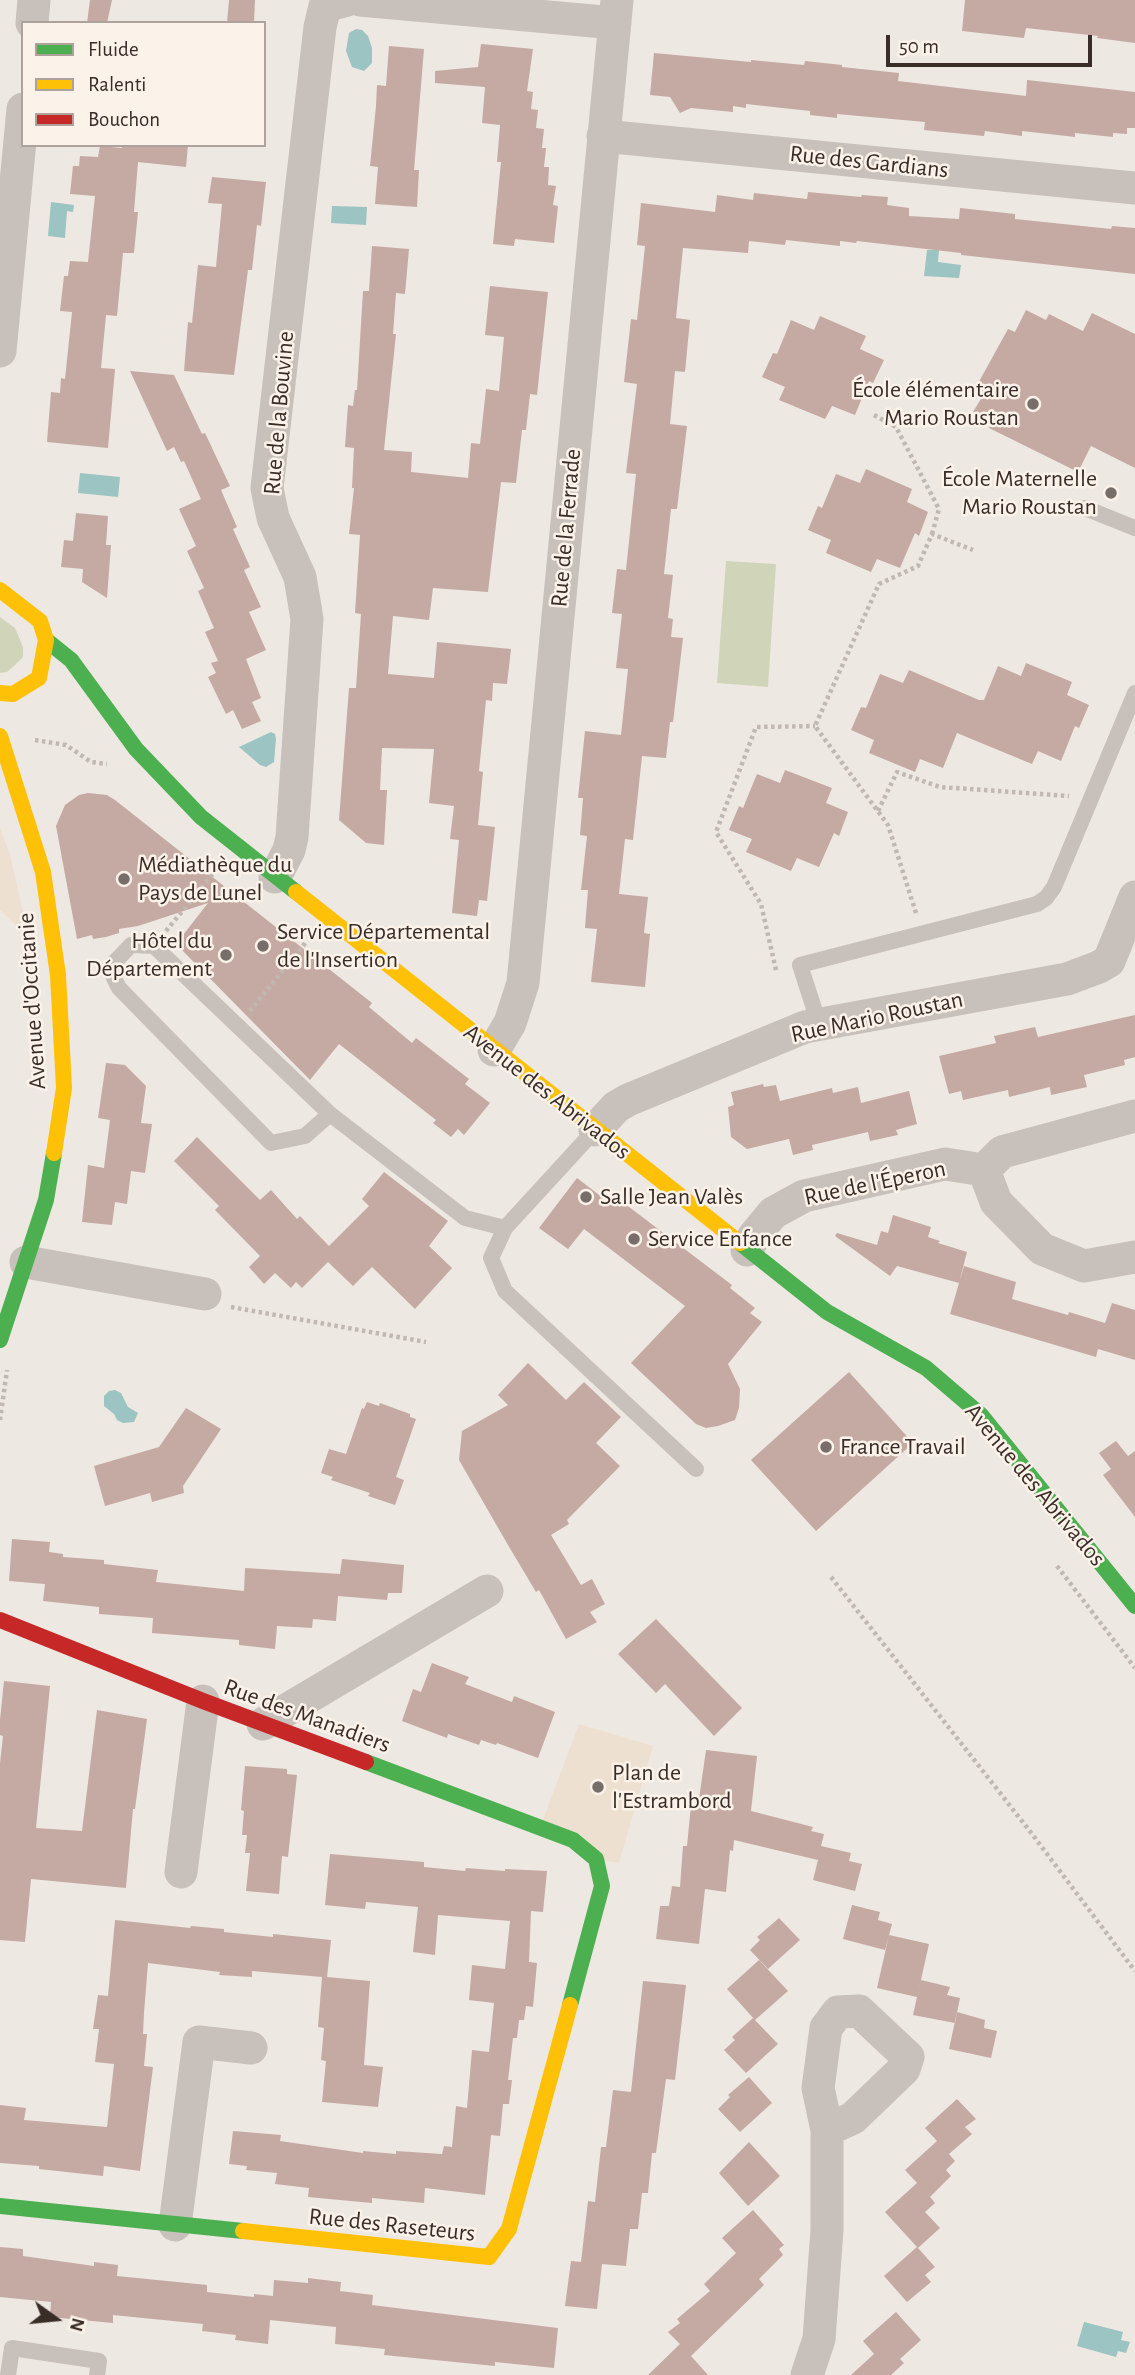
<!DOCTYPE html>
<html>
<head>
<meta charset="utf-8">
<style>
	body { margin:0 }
	#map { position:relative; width:1135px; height:2375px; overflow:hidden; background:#eee8e2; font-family:"Alegreya Sans",sans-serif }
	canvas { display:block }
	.legend { position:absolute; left:21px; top:21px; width:245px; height:126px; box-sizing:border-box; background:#fbf2e9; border:2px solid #ada39c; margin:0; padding:9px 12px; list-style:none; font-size:21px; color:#392d28 }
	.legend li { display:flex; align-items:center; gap:14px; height:35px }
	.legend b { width:35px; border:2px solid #ada39c }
	.north { position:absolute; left:21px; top:2284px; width:70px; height:70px; -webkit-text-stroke:5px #fbf2e9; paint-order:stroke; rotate:105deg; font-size:19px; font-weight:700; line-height:28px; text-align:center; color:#392d28 }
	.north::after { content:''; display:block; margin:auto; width:24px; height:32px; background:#392d28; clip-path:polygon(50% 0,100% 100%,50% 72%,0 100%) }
	.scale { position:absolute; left:886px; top:35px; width:206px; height:32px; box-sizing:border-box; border:4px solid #392d28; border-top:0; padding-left:9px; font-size:21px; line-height:24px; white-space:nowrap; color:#392d28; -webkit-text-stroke:5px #fbf2e9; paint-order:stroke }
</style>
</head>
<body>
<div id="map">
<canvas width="1135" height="2375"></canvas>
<ul class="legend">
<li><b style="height:9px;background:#4caf50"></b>Fluide</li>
<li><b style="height:9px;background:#ffc107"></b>Ralenti</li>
<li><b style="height:9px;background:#c62828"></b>Bouchon</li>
</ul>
<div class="north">N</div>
<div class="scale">50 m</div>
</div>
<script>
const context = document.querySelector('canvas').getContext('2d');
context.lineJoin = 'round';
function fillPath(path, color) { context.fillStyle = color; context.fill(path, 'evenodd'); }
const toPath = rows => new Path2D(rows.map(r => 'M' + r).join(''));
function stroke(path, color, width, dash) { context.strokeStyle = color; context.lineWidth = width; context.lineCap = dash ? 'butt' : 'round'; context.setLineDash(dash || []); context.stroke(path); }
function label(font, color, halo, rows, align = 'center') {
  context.font = font + ' "Alegreya Sans",sans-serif'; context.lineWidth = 5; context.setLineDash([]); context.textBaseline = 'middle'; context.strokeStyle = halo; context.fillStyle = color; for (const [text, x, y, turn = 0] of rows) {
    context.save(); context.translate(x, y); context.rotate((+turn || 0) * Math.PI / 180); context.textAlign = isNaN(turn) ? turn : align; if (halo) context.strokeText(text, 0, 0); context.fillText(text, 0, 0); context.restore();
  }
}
fillPath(toPath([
	[726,561,776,564,768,687,717,683],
	[0,617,15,628,23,647,23,657,16,664,7,672,0,673]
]), '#d0d5ba');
fillPath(toPath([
	[0,828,10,855,29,938,0,910],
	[579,1724,653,1746,619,1863,596,1859,540,1827]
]), '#eee0d0');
fillPath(toPath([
	[356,29,362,30,368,36,372,48,372,63,364,71,352,67,346,51,349,33],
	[51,202,74,205,73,212,67,211,65,238,48,236],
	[332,206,367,207,366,225,331,223],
	[927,250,939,250,938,262,961,265,959,278,924,276],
	[80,473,120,477,118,497,78,493],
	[271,732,275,734,276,739,274,762,266,767,260,765,239,747],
	[115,1390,121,1393,128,1407,138,1413,134,1422,123,1423,117,1420,114,1414,104,1406,104,1396,109,1391],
	[1084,2322,1123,2332,1121,2340,1130,2342,1126,2353,1118,2351,1116,2357,1077,2346]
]), '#9bc4c2');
fillPath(toPath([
	[90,0,112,0,107,23,87,23],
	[229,0,255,0,254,23,227,23],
	[965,0,1135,0,1135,43,1097,38,1098,36,1026,28,1024,38,962,31],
	[481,44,533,49,527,91,533,92,531,109,538,110,536,128,544,129,542,148,546,148,544,167,549,167,548,185,556,186,553,205,558,206,554,243,515,239,514,246,493,244,501,162,497,162,500,125,482,123,485,87,435,83,435,71,478,67],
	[389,46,424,49,414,170,419,170,417,207,375,204,378,167,370,166,376,106,377,85,386,86],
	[654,53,751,62,751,60,804,65,805,61,842,65,842,67,899,73,898,81,1026,96,1027,80,1135,92,1135,128,1127,128,1127,134,1113,133,1113,137,1075,133,1075,137,1022,131,1022,136,985,131,984,136,924,130,925,122,837,114,837,118,810,115,810,111,746,104,746,108,733,106,733,112,691,108,680,113,670,97,650,95],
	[122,145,188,145,186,167,138,162,134,212,138,212,134,253,123,253,117,316,106,315,101,368,115,369,108,448,47,442,51,392,60,393,61,378,65,379,72,312,60,311,64,276,68,276,70,261,88,262,95,196,70,194,73,166,79,166,80,156,98,157,100,146,122,148],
	[212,177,266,182,261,226,257,225,252,270,248,270,234,375,184,371,188,322,192,323,198,265,216,267,222,204,208,203],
	[808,192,861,197,862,195,888,197,887,205,909,208,909,216,959,219,960,208,1015,214,1015,219,1111,229,1112,226,1135,228,1135,274,961,255,961,253,857,241,856,243,840,241,840,246,786,240,785,245,749,241,748,253,683,248,676,318,690,320,685,372,675,371,670,424,687,426,677,509,671,509,664,574,673,575,668,618,673,619,671,637,683,638,673,722,670,722,666,758,642,756,633,840,625,839,619,894,648,897,644,933,650,934,645,987,591,982,597,929,585,928,588,890,581,890,587,836,580,835,583,798,578,798,585,731,621,735,628,669,616,668,622,614,612,613,617,569,626,570,636,474,626,473,637,384,624,382,631,319,637,320,641,284,645,246,637,245,641,203,715,212,717,195,753,200,754,193,807,199],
	[372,246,409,249,405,294,396,293,393,334,396,334,384,450,412,452,411,472,468,478,471,443,480,444,486,389,499,391,504,337,485,335,490,286,548,292,537,395,530,394,526,430,522,430,516,483,501,482,488,592,433,588,429,620,393,616,388,674,434,678,437,642,511,649,507,684,493,683,492,701,486,700,479,771,483,772,478,825,495,827,487,901,479,900,477,916,452,913,459,840,450,839,454,806,429,803,434,749,382,748,380,790,387,790,384,845,366,843,339,820,349,688,356,688,361,614,355,613,360,535,349,534,354,488,352,488,354,448,345,447,348,405,353,406,355,390,357,390,363,291,369,291],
	[1026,310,1046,320,1049,314,1083,331,1092,313,1135,334,1135,468,1091,446,1078,472,989,428,992,422,973,412,985,392,976,387,1008,329,1015,332],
	[820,316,866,336,860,349,884,360,873,383,869,381,855,415,832,406,825,419,779,400,785,387,762,377,773,353,777,354,791,320,814,330],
	[130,371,174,375,202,434,205,433,230,486,221,490,237,527,233,529,250,567,244,570,261,607,249,612,266,650,246,659,261,698,252,702,261,721,242,729,233,710,226,714,208,677,216,673,211,663,218,661,205,632,214,628,198,591,204,588,187,551,196,546,179,509,201,499,184,461,181,462,174,447,167,451],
	[866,469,912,489,907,502,928,512,919,536,915,533,900,568,877,559,871,572,826,553,831,540,808,530,818,506,822,508,836,474,860,483],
	[76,513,108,516,106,545,111,545,107,598,82,582,83,569,61,567,64,540,73,541],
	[1026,663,1072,682,1067,695,1089,705,1079,728,1075,726,1061,761,1038,751,1032,764,957,733,943,768,920,759,915,772,869,753,874,740,851,730,861,707,866,708,880,674,903,683,909,670,979,700,984,700,998,666,1021,676],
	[785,770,832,788,826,803,848,812,839,836,834,833,819,867,797,858,791,871,746,852,752,839,729,830,739,806,743,808,757,774,780,783],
	[88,793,107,795,115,800,372,1003,369,1007,412,1043,416,1038,469,1079,465,1084,490,1103,464,1135,458,1129,451,1137,433,1123,436,1120,339,1044,310,1080,176,944,208,903,138,926,119,929,119,933,106,937,93,939,92,935,77,939,56,826,65,805,79,795],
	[1135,1015,1135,1057,1124,1060,1125,1065,1084,1075,1087,1087,1051,1095,1050,1087,1009,1097,1008,1090,963,1100,961,1091,949,1094,939,1056,996,1043,994,1036,1035,1027,1038,1037],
	[106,1063,125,1065,146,1086,141,1123,152,1124,145,1173,131,1171,127,1204,115,1202,112,1225,82,1222,88,1165,104,1168,110,1120,98,1118],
	[763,1084,764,1087,776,1085,780,1101,832,1088,833,1093,858,1087,861,1103,909,1091,917,1124,896,1130,898,1135,870,1141,868,1132,812,1145,813,1150,793,1155,789,1139,747,1149,731,1137,728,1107,734,1105,731,1092],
	[197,1137,260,1200,271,1190,297,1219,300,1216,329,1246,369,1206,362,1199,384,1172,448,1221,429,1246,452,1268,415,1309,372,1267,353,1286,328,1262,302,1288,296,1282,291,1288,275,1273,264,1284,249,1267,260,1256,215,1210,219,1206,174,1161],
	[577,1178,607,1201,612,1194,732,1285,730,1288,755,1308,750,1313,762,1322,728,1364,740,1389,739,1408,735,1420,718,1426,706,1428,696,1424,631,1363,685,1306,584,1229,568,1249,539,1228],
	[893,1215,931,1227,928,1237,940,1241,938,1243,967,1252,959,1283,897,1266,890,1276,835,1236,837,1233,877,1245,881,1231,888,1233],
	[964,1266,1016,1282,1012,1299,1068,1315,1069,1312,1105,1323,1112,1303,1135,1310,1135,1360,1098,1349,1096,1357,950,1314],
	[528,1363,566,1400,584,1382,621,1417,596,1443,620,1466,567,1520,569,1524,551,1535,581,1585,592,1579,605,1604,590,1612,597,1622,566,1639,539,1590,536,1592,508,1545,459,1460,462,1431,508,1405,498,1395],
	[849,1372,913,1443,816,1531,751,1460],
	[367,1402,379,1406,380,1403,410,1414,410,1417,416,1419,396,1477,404,1480,395,1505,368,1496,370,1493,331,1480,333,1477,321,1473,329,1449,346,1454,362,1408,364,1409],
	[186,1408,221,1429,183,1486,184,1493,152,1502,150,1493,105,1506,94,1466,159,1447],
	[1116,1441,1128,1456,1135,1451,1135,1517,1103,1475,1111,1469,1099,1453],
	[12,1539,50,1542,49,1552,63,1554,63,1557,104,1560,104,1564,158,1570,156,1582,244,1591,245,1568,340,1574,342,1559,404,1565,402,1593,388,1593,387,1600,338,1596,336,1621,313,1619,312,1628,277,1626,275,1649,239,1645,239,1640,152,1633,153,1618,99,1614,99,1607,43,1601,45,1584,9,1581],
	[656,1619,742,1708,714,1736,665,1684,656,1693,618,1654],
	[432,1663,469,1677,465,1684,512,1702,514,1696,555,1712,538,1758,497,1743,496,1745,481,1740,479,1745,448,1734,447,1738,402,1721,413,1689,421,1692],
	[4,1681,50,1686,36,1828,82,1831,97,1710,147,1719,135,1809,133,1809,126,1888,31,1879,25,1942,0,1940,0,1763,3,1736,0,1735,0,1720],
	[706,1750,757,1756,751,1811,813,1827,811,1831,824,1834,821,1846,851,1853,849,1861,862,1864,855,1891,813,1880,818,1860,734,1840,733,1851,730,1850,726,1892,705,1889,699,1944,656,1939,660,1906,669,1906,672,1886,680,1887,683,1846,687,1846,691,1805,698,1806],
	[245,1766,287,1769,287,1774,297,1775,288,1857,282,1856,279,1894,246,1891,250,1853,245,1853,247,1835,242,1835,244,1811,241,1810],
	[330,1854,424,1862,424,1867,465,1871,466,1868,505,1871,505,1869,547,1871,543,1912,531,1911,529,1962,537,1963,533,2007,526,2006,524,2020,519,2020,517,2038,513,2038,508,2080,512,2080,509,2104,503,2104,500,2136,491,2135,485,2195,425,2188,424,2203,372,2198,372,2203,308,2197,309,2188,275,2184,277,2173,246,2170,247,2166,229,2164,233,2131,281,2135,280,2141,363,2153,363,2151,396,2154,396,2151,442,2154,444,2146,452,2147,456,2106,467,2108,472,2050,489,2052,494,2003,469,2000,472,1965,505,1969,510,1921,438,1915,435,1955,413,1952,418,1907,366,1902,365,1909,325,1905],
	[852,1905,880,1912,878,1920,892,1924,885,1950,843,1939],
	[779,1918,800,1940,768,1969,750,1950,760,1940,757,1937],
	[115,1920,190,1928,191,1926,224,1929,224,1932,273,1937,273,1934,331,1940,327,1977,370,1981,364,2065,383,2067,378,2107,322,2102,326,2061,321,2060,324,2028,318,2027,322,1977,252,1971,252,1977,219,1975,220,1972,148,1963,144,2013,143,2034,147,2034,144,2066,153,2067,140,2171,104,2166,103,2176,39,2169,39,2166,0,2163,0,2105,26,2108,24,2120,107,2127,114,2064,95,2062,99,2029,93,2029,98,1995,108,1996],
	[889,1935,929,1944,918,1993,921,1980,950,1987,947,1995,960,1998,955,2023,913,2015,917,1997,877,1988],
	[759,1960,788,1991,755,2020,727,1989],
	[643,1981,686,1985,675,2080,666,2079,656,2153,652,2153,648,2193,642,2193,638,2229,630,2229,626,2266,602,2264,597,2309,565,2306,571,2261,581,2262,588,2201,595,2202,601,2147,606,2147,613,2090,631,2092],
	[957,2012,985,2020,984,2028,997,2031,991,2058,949,2049],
	[753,2018,778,2044,746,2073,724,2050,735,2040,732,2037],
	[749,2077,772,2103,740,2132,718,2109,730,2097,728,2095],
	[957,2099,976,2119,965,2127,972,2134,949,2154,955,2161,946,2170,951,2176,930,2197,927,2193,935,2203,925,2212,940,2228,918,2248,935,2267,925,2275,931,2282,907,2302,884,2276,917,2247,885,2212,917,2183,905,2170,937,2141,925,2128],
	[749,2142,780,2176,748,2206,719,2173],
	[753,2210,784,2245,779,2249,783,2255,759,2279,764,2285,691,2356,708,2375,648,2375,680,2344,668,2332,680,2323,677,2319,710,2291,704,2284,736,2253,722,2238],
	[0,2247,23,2249,23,2256,94,2266,94,2262,118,2265,117,2276,207,2285,207,2292,254,2297,254,2294,273,2296,274,2280,308,2283,308,2278,341,2282,340,2291,373,2295,372,2305,558,2328,554,2368,495,2362,495,2366,384,2355,385,2349,335,2344,336,2327,270,2320,268,2344,235,2340,236,2335,202,2331,203,2324,113,2315,113,2323,50,2317,51,2302,0,2297],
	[896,2312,921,2340,900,2359,904,2363,891,2375,851,2375,874,2354,863,2341]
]), '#c4aaa2');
stroke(toPath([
	[874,415,896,427,939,509,932,534],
	[35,740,66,745,91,762,107,764],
	[878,811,897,772,940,787,1069,796],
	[916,913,888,825,815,726,879,584,918,566,932,534,973,550],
	[166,931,216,870],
	[776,970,761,904,716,832,756,727,815,726],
	[250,1011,306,942],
	[231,1307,426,1342],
	[0,1420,7,1370],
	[1057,1566,1135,1668],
	[831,1577,1029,1830,1135,1971]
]), '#c1b8b2', 4.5, [3.5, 3.5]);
stroke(toPath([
	[1085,508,1135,528],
	[819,1024,800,965,1037,904,1046,898,1054,887,1135,693],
	[330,1114,305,1136,271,1143,119,988,109,968,131,945,154,946,330,1114,465,1218,505,1228,595,1130],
	[505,1228,491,1258,505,1291,696,1469],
	[8,2375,12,2348,99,2361,97,2375]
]), '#c8c0ba', 16);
stroke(toPath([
	[360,0,615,23],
	[32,23,34,0],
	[603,136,1135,188],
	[0,351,23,109],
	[275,877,289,850,292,837,307,619,300,577,273,518,267,488,320,27,325,6,347,0],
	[494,1050,510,1023,523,983,617,0],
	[595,1130,616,1107,628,1100,805,1027,1067,979,1099,967,1109,961,1135,897],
	[984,1170,996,1202,1042,1249,1084,1266,1135,1257],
	[984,1170,1002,1152,1135,1116],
	[747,1250,754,1236,773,1213,804,1196,945,1164,984,1170],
	[26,1262,205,1294],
	[263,1724,487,1591],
	[181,1872,203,1701],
	[175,2225,199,2042,251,2048],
	[807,2375,819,2339,827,2230,827,2130,818,2088,826,2028,838,2012,859,2011,908,2057,904,2069,853,2118,827,2130]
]), '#c8c0ba', 33);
stroke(toPath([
	[46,640,71,660,136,749,201,817,296,892],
	[740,1243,827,1312,926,1368,981,1415,1135,1606],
	[0,1340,46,1200,54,1153],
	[366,1762,573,1840,596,1859,602,1886,570,2005],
	[0,2206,243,2231]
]), '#4caf50', 16);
stroke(toPath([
	[0,590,40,621,46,640,39,678,13,694,0,693],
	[0,736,43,872,58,975,64,1088,54,1153],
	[296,892,740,1243],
	[243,2231,489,2257,509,2229,570,2005]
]), '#ffc107', 16);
stroke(toPath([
	[0,1620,203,1701,366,1762]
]), '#c62828', 16);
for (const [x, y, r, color] of [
	[1033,404,7,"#786e69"],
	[1111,493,7,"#786e69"],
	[124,879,7,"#786e69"],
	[263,946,7,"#786e69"],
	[226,955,7,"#786e69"],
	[586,1197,7,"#786e69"],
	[634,1239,7,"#786e69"],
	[826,1447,7,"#786e69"],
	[598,1787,7,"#786e69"]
]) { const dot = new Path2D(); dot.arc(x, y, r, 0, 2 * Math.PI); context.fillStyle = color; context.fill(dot); stroke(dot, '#fbf2e9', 2.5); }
label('24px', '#392d28', '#fbf2e9', [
	["Rue des Gardians",869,162,6],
	["Rue de la Bouvine",279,413,-85],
	["Rue de la Ferrade",566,528,-85],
	["Avenue d'Occitanie",32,1001,-94],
	["Rue Mario Roustan",877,1017,-12],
	["Avenue des Abrivados",547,1092,38],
	["Rue de l'Éperon",875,1183,-12],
	["Avenue des Abrivados",1035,1485,50],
	["Rue des Manadiers",307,1716,20],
	["Rue des Raseteurs",392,2225,6]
]);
label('24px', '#392d28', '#fbf2e9', [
	["École élémentaire",1019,390,"right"],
	["Mario Roustan",1019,418,"right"],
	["École Maternelle",1097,479,"right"],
	["Mario Roustan",1097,507,"right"],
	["Médiathèque du",138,865],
	["Pays de Lunel",138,893],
	["Service Départemental",277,932],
	["de l'Insertion",277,960],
	["Hôtel du",212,941,"right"],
	["Département",212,969,"right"],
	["Salle Jean Valès",600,1197],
	["Service Enfance",648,1239],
	["France Travail",840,1447],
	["Plan de",612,1773],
	["l'Estrambord",612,1801]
], 'left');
</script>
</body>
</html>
